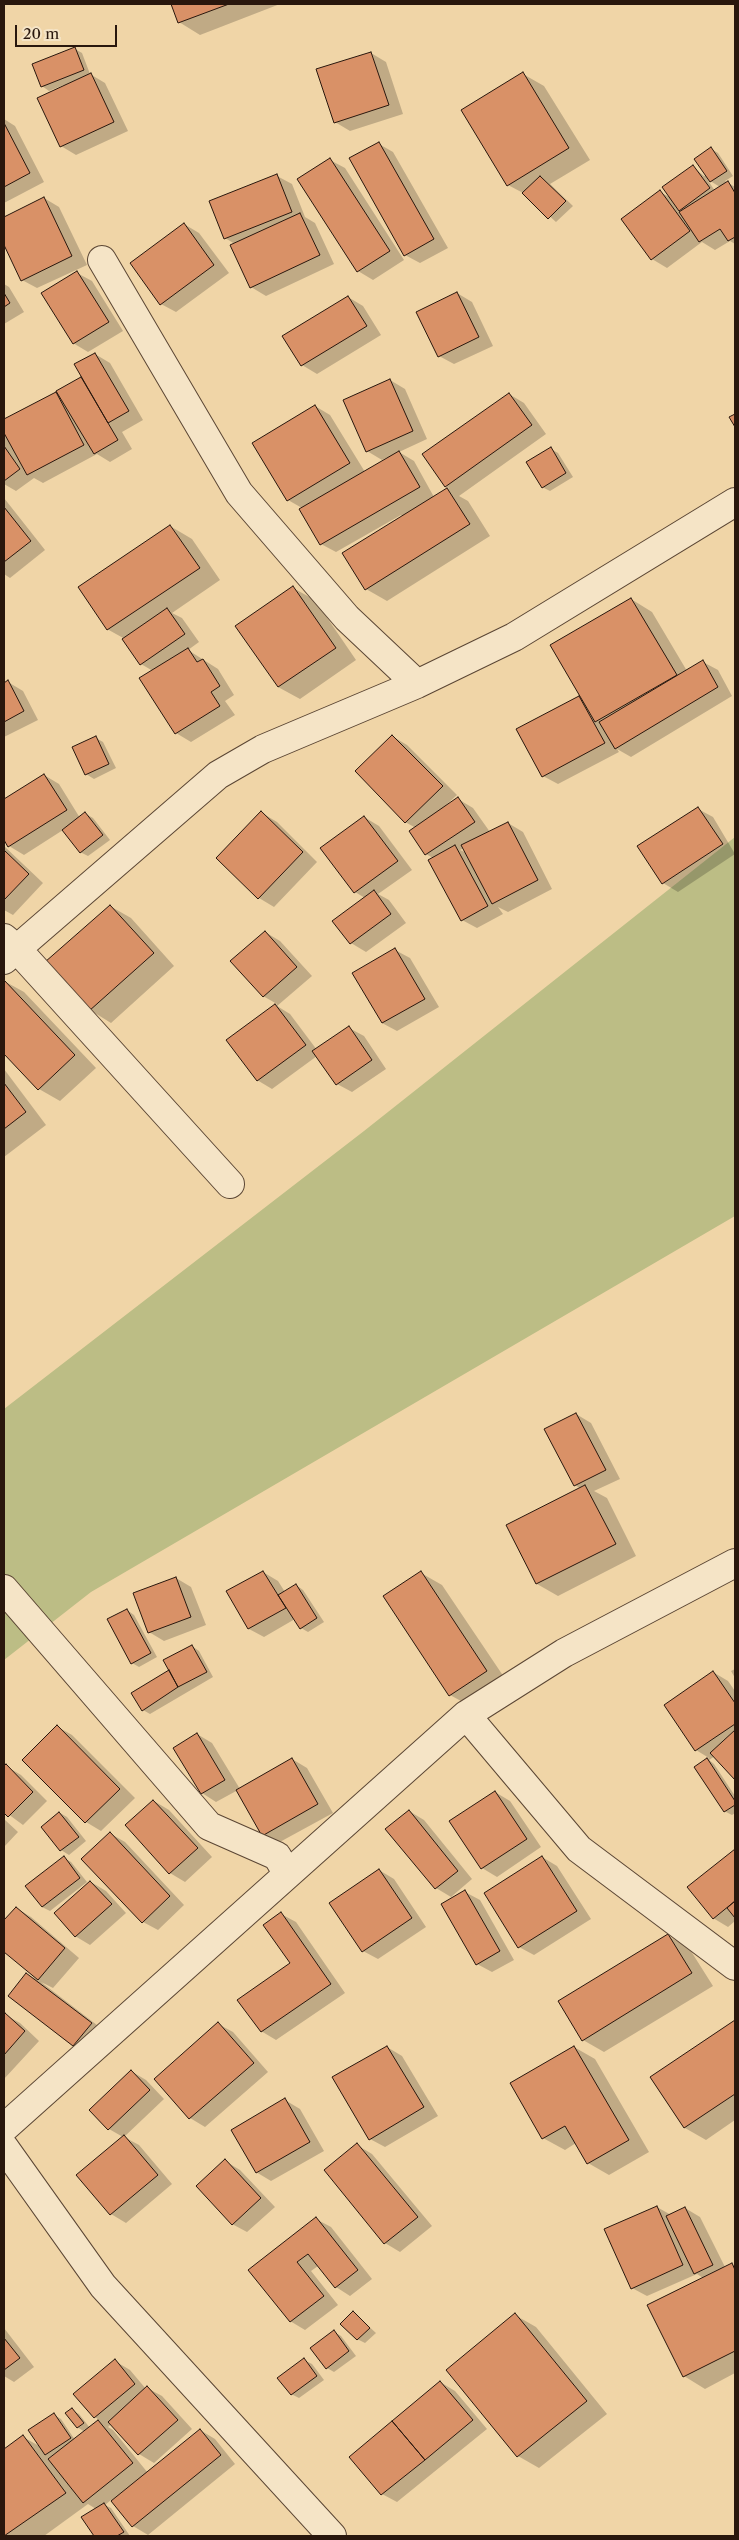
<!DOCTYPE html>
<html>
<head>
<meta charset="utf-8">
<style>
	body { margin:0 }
	#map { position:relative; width:739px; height:2540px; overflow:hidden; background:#f0d5a7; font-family:"Libre Caslon Text",serif }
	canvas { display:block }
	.frame { position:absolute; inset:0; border:5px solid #29170d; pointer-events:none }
	.scale { position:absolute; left:15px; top:25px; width:102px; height:22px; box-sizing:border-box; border:2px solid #29170d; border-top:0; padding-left:6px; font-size:15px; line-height:18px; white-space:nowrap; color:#29170d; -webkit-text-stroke:4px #f5e4c6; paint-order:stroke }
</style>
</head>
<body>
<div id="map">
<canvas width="739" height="2540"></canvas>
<div class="frame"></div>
<div class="scale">20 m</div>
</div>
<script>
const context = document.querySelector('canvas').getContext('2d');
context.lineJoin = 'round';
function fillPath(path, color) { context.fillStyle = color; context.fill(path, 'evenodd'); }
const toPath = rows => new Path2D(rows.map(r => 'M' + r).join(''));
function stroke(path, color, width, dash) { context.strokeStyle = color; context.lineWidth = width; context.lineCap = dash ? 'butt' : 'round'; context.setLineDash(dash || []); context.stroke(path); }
fillPath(toPath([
	[735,837,735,1216,91,1592,4,1660,4,1409,364,1131]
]), '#bcbd85');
fillPath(toPath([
	[172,4,280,4,200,35,179,22],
	[75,49,82,53,90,74,105,83,128,131,76,155,61,146,39,99,65,87,64,85,49,91,42,86],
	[371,53,386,62,403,114,350,131,335,122,318,70],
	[523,74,544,86,590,160,550,184,573,206,556,222,525,194,508,185],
	[4,119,15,126,44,182,4,203],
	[379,144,393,152,448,248,420,263,405,255],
	[711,149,718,153,733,176,725,181,735,187,735,244,730,241,715,250,702,242,667,268,652,259,660,192,671,198,693,167,704,176,706,175],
	[707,179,720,187,715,191],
	[330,160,345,168,404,260,373,280,358,271],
	[277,176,292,184,305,217,315,223,334,264,266,296,251,287,235,244,225,238],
	[44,198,59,207,87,265,37,288,22,280,4,242,4,218],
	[184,224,199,233,229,273,176,312,161,304],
	[77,273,92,281,123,331,88,352,73,343],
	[4,284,9,287,24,312,4,324],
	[457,293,472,302,493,346,454,364,439,356],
	[348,297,363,306,381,335,317,374,302,365],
	[95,354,110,363,143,420,122,432,132,449,110,462,97,454,43,483,34,478,16,491,4,484,4,421,83,377],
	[390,380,405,389,427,439,399,452,414,461,434,497,449,488,446,486,509,394,524,403,546,434,459,496,468,501,490,536,387,601,366,589,403,517,401,515,336,552,321,544,302,508,288,500,315,406,330,415,365,472,389,459,388,457,382,460,367,451],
	[551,449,558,453,573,477,550,491,542,487],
	[4,498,45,550,10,578,4,574],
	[170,526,192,539,220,580,172,613,182,618,199,642,188,650,218,669,234,695,225,701,235,715,191,742,176,733,153,671,141,664,125,639,107,629],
	[293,588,315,600,356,660,300,699,278,687],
	[631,599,652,612,687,671,703,662,718,670,732,696,631,757,617,749,619,752,558,784,543,776,579,697,584,700],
	[8,682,23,691,38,720,4,737,4,684],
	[392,736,407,745,457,795,445,806,458,799,473,808,490,832,508,823,523,832,552,889,508,912,498,907,503,914,477,928,462,920,433,858,426,854,410,831,416,828,405,822],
	[464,848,467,853,460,850],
	[96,738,103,742,116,768,94,779,86,774],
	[44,775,59,784,80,818,86,814,93,818,110,840,88,856,80,852,63,830,24,855,9,846,4,838,4,800],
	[698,809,713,817,735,854,678,892,663,883],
	[262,813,277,822,317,862,274,907,259,898],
	[364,817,379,826,412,870,378,894,389,900,406,923,366,952,351,943,334,921,365,898,355,892],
	[4,846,43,883,13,915,4,910],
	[110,906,131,918,174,966,111,1023,90,1010],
	[265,932,280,941,312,976,277,1006,290,1014,317,1050,349,1028,364,1036,386,1069,352,1092,337,1084,317,1056,272,1089,257,1080,228,1041,277,1004,263,996],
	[395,950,410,958,439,1007,397,1031,382,1023],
	[4,981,24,992,96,1068,60,1101,39,1089,4,1053],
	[4,1069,46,1125,4,1157],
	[576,1414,591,1423,620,1479,594,1491,607,1498,636,1556,558,1596,537,1584,508,1525,581,1489,575,1485],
	[263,1572,278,1581,285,1592,296,1585,303,1590,324,1622,308,1632,301,1628,295,1619,264,1637,249,1629,228,1592],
	[421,1573,442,1585,508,1683,472,1707,450,1695],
	[176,1578,191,1587,206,1625,164,1641,149,1632],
	[127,1610,134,1615,157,1657,139,1667,132,1663],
	[192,1646,199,1651,213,1677,150,1714,143,1710,171,1670],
	[735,1669,735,1678,731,1671],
	[713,1672,728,1681,735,1691,735,1779,715,1756,709,1760,714,1764,735,1796,735,1813,732,1815,724,1811,695,1767,709,1758,696,1750],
	[58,1727,72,1735,135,1798,101,1831,86,1822,24,1760],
	[197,1734,212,1743,240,1789,292,1759,307,1768,333,1813,278,1843,263,1835,238,1790,216,1802,202,1793],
	[6,1766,21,1775,47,1801,23,1825,4,1811,4,1768],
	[495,1792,510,1801,541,1847,497,1877,482,1868],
	[154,1801,169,1810,212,1857,185,1882,170,1873],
	[409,1811,424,1820,472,1879,451,1897,436,1888,387,1829],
	[60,1813,67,1817,86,1841,69,1855,61,1850,42,1827],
	[4,1819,18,1832,4,1847],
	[111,1834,125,1842,184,1905,158,1930,143,1922],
	[735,1851,735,1921,728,1927,713,1918,689,1887],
	[542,1857,557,1866,591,1919,534,1955,519,1947],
	[64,1858,71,1862,87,1882,50,1911,42,1907],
	[379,1870,394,1879,426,1927,378,1959,363,1951],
	[91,1882,106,1891,126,1913,90,1945,75,1936],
	[465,1892,480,1900,514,1960,492,1972,477,1964],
	[16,1908,31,1917,79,1958,53,1988,41,1982,106,2032,89,2054,74,2045,10,1996,27,1974,40,1981,4,1950,4,1922],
	[281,1914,296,1922,345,1993,276,2040,261,2031,292,1963],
	[668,1936,689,1948,713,1986,604,2052,583,2040],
	[4,2014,20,2023,39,2041,4,2079],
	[735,2022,735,2120,706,2140,685,2128,651,2078],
	[218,2024,233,2032,268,2072,205,2127,190,2118,155,2079],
	[387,2047,402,2056,438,2116,385,2147,370,2139],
	[574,2047,595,2059,649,2152,609,2175,588,2163,576,2143,565,2150,543,2138],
	[131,2071,146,2080,164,2099,124,2137,139,2145,172,2184,126,2223,111,2214,123,2137,109,2129],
	[285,2100,300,2109,324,2151,271,2181,256,2172],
	[357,2145,372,2154,432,2226,400,2252,385,2243,326,2170],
	[225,2161,240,2170,275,2207,247,2232,232,2224],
	[657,2207,671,2215,685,2208,700,2217,725,2267,732,2264,735,2266,735,2373,705,2389,684,2376,703,2278,697,2274,647,2296,632,2288],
	[316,2219,331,2227,372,2279,350,2296,336,2287,318,2266,311,2271,338,2305,305,2330,290,2321,250,2270],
	[354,2313,376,2333,365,2343,357,2339],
	[515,2315,536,2327,607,2414,539,2468,518,2456],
	[4,2328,34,2367,14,2382,4,2376],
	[334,2332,341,2336,356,2356,334,2372,327,2368],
	[304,2360,312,2364,324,2380,299,2398,291,2394],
	[115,2361,130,2370,146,2389,147,2388,162,2396,192,2429,154,2463,139,2454,111,2424,108,2427,113,2430,148,2473,200,2430,215,2439,235,2464,148,2535,133,2526,111,2500,105,2505,111,2508,130,2536,95,2536,83,2518,96,2509,88,2504,44,2536,4,2536,4,2451,23,2437,41,2447,54,2415,61,2419,75,2440,85,2432,77,2427,72,2410,79,2414,90,2428,99,2420,95,2417],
	[440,2382,455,2391,487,2429,397,2502,382,2494]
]), '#0003');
const building = toPath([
	[171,4,229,4,178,23,171,4],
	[75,47,84,70,41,87,32,64,75,47],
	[371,52,389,105,334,123,316,69,371,52],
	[523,72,569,148,507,186,461,110,523,72],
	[91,73,114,122,60,147,37,98,91,73],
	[4,123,30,173,4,187,4,123],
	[379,142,434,239,404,256,349,158,379,142],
	[711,147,727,171,710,182,694,159,711,147],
	[330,158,390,251,357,272,297,179,330,158],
	[693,165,710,188,679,211,662,187,693,165],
	[277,174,292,212,224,239,209,201,277,174],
	[540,176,566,201,548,219,522,193,540,176],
	[728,181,735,193,735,237,728,241,720,229,699,242,679,212,728,181],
	[660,190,690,231,651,260,621,219,660,190],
	[44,197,72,256,21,281,4,245,4,217,44,197],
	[300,213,320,255,250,288,230,245,300,213],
	[184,223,214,265,160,305,130,263,184,223],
	[77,271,109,322,73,344,41,293,77,271],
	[457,292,479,337,438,357,416,312,457,292],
	[4,293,10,303,4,307,4,293],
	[348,296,367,326,301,366,282,336,348,296],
	[95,353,129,411,108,423,74,364,95,353],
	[81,377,118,440,94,454,56,391,81,377],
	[390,379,413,431,366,452,343,400,390,379],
	[56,392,84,445,27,475,4,433,4,419,56,392],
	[509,393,532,425,445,487,422,454,509,393],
	[315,405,350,463,287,501,252,443,315,405],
	[735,414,735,427,729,417,735,414],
	[4,446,20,469,4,481,4,446],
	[551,447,566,473,542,488,526,462,551,447],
	[399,451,420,487,320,545,299,509,399,451],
	[447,488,470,524,365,590,342,553,447,488],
	[4,507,31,541,4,562,4,507],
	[170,525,200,568,107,630,78,587,170,525],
	[293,586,336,648,278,687,235,626,293,586],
	[631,598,677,675,595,722,550,645,631,598],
	[167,608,185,634,140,665,122,639,167,608],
	[188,648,197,662,203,659,220,686,211,692,220,706,175,734,139,678,188,648],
	[703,660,718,687,615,749,599,722,703,660],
	[8,680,24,711,4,722,4,683,8,680],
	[579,696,605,743,542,777,516,729,579,696],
	[392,735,443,786,405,823,355,771,392,735],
	[96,736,109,764,85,775,72,747,96,736],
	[44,774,67,810,8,847,4,840,4,799,44,774],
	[458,797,475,822,425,855,409,831,458,797],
	[698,807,723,844,662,884,637,846,698,807],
	[261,811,303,852,258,899,216,858,261,811],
	[85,812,103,835,80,853,62,830,85,812],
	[364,816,398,861,354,893,320,848,364,816],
	[508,822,538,880,492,904,461,845,508,822],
	[455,845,488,906,461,921,428,860,455,845],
	[4,850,29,874,4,900,4,850],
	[374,890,391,914,350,944,332,921,374,890],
	[110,905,154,953,89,1011,45,962,110,905],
	[265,931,297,967,263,997,230,961,265,931],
	[395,948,425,999,382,1023,352,973,395,948],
	[4,980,75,1055,38,1090,4,1054,4,980],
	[275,1004,306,1045,257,1081,226,1040,275,1004],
	[349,1026,372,1060,336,1085,312,1051,349,1026],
	[4,1083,26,1112,4,1129,4,1083],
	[576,1413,606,1470,574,1486,544,1429,576,1413],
	[585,1485,616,1544,536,1584,506,1525,585,1485],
	[263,1571,286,1608,248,1629,226,1591,263,1571],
	[421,1571,487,1671,449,1696,383,1596,421,1571],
	[176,1577,191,1617,148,1633,133,1593,176,1577],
	[296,1584,317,1618,300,1629,278,1595,296,1584],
	[127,1609,151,1653,131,1664,107,1619,127,1609],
	[192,1645,207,1672,178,1687,163,1660,192,1645],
	[169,1670,178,1687,142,1711,131,1693,169,1670],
	[713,1671,735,1703,735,1724,695,1751,664,1705,713,1671],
	[57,1725,120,1789,85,1823,22,1760,57,1725],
	[735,1730,735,1780,710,1753,735,1730],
	[197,1733,225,1780,201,1794,173,1748,197,1733],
	[292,1758,318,1804,262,1836,236,1790,292,1758],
	[707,1758,735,1801,735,1805,724,1812,694,1767,707,1758],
	[6,1764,33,1792,8,1817,4,1813,4,1766,6,1764],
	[495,1791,527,1839,481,1869,449,1821,495,1791],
	[153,1800,198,1848,169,1874,125,1825,153,1800],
	[409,1810,458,1871,435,1889,385,1829,409,1810],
	[59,1812,79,1837,60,1851,41,1827,59,1812],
	[110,1832,170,1896,142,1923,81,1859,110,1832],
	[735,1849,735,1901,713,1919,687,1887,735,1849],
	[64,1856,80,1878,42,1907,25,1886,64,1856],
	[542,1856,577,1911,518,1948,484,1893,542,1856],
	[379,1869,412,1918,362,1952,329,1903,379,1869],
	[90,1881,112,1904,75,1937,54,1913,90,1881],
	[465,1890,500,1951,476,1965,441,1904,465,1890],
	[735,1901,735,1918,727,1908,735,1901],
	[16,1907,65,1948,38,1980,4,1952,4,1920,16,1907],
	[281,1912,331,1984,261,2032,237,2000,290,1963,263,1925,281,1912],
	[668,1934,692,1973,582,2041,558,2001,668,1934],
	[26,1973,92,2023,73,2046,8,1996,26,1973],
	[5,2013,25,2031,4,2055,4,2014,5,2013],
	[735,2020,735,2094,684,2128,650,2077,735,2020],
	[218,2022,254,2063,189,2119,154,2079,218,2022],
	[387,2046,424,2107,369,2140,332,2077,387,2046],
	[574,2046,629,2140,587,2164,565,2126,542,2139,510,2083,574,2046],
	[131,2070,150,2090,108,2130,89,2110,131,2070],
	[285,2098,310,2142,256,2173,231,2130,285,2098],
	[124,2135,158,2175,110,2215,76,2175,124,2135],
	[357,2143,418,2217,384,2244,324,2170,357,2143],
	[225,2159,261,2198,232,2225,196,2186,225,2159],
	[657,2206,683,2265,631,2289,604,2229,657,2206],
	[685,2207,713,2265,694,2274,666,2216,685,2207],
	[316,2217,358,2270,335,2288,308,2254,297,2262,324,2296,290,2322,248,2270,316,2217],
	[732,2263,735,2270,735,2351,683,2377,647,2305,732,2263],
	[353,2311,370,2328,357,2340,340,2324,353,2311],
	[515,2313,587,2401,517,2457,446,2370,515,2313],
	[334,2330,349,2351,326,2369,310,2348,334,2330],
	[4,2338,20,2358,4,2370,4,2338],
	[304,2358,317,2376,291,2395,277,2378,304,2358],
	[115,2359,135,2384,94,2418,73,2394,115,2359],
	[440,2381,473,2420,425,2460,392,2421,440,2381],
	[147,2386,178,2420,138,2455,108,2422,147,2386],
	[72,2408,84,2423,77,2428,65,2413,72,2408],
	[54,2413,71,2438,45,2455,28,2430,54,2413],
	[98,2420,133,2463,83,2503,48,2459,98,2420],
	[392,2421,425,2460,381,2495,349,2457,392,2421],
	[200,2429,221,2455,132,2527,111,2501,200,2429],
	[23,2435,66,2493,4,2536,4,2449,23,2435],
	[104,2503,124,2532,117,2536,94,2536,81,2517,104,2503]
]);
fillPath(building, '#d99167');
stroke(building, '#29170d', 1);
const minor = toPath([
	[102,260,239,493,347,618,417,684],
	[4,938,16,948,230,1184],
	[4,960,218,775,263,749,417,684,514,637,735,502],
	[4,1589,209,1826,277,1856,287,1873],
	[466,1715,579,1849,735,1966],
	[4,2128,466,1715,564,1653,735,1563],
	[4,2147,103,2286,332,2536]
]);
stroke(minor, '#5b4634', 30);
stroke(minor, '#f5e4c6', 28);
</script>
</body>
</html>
